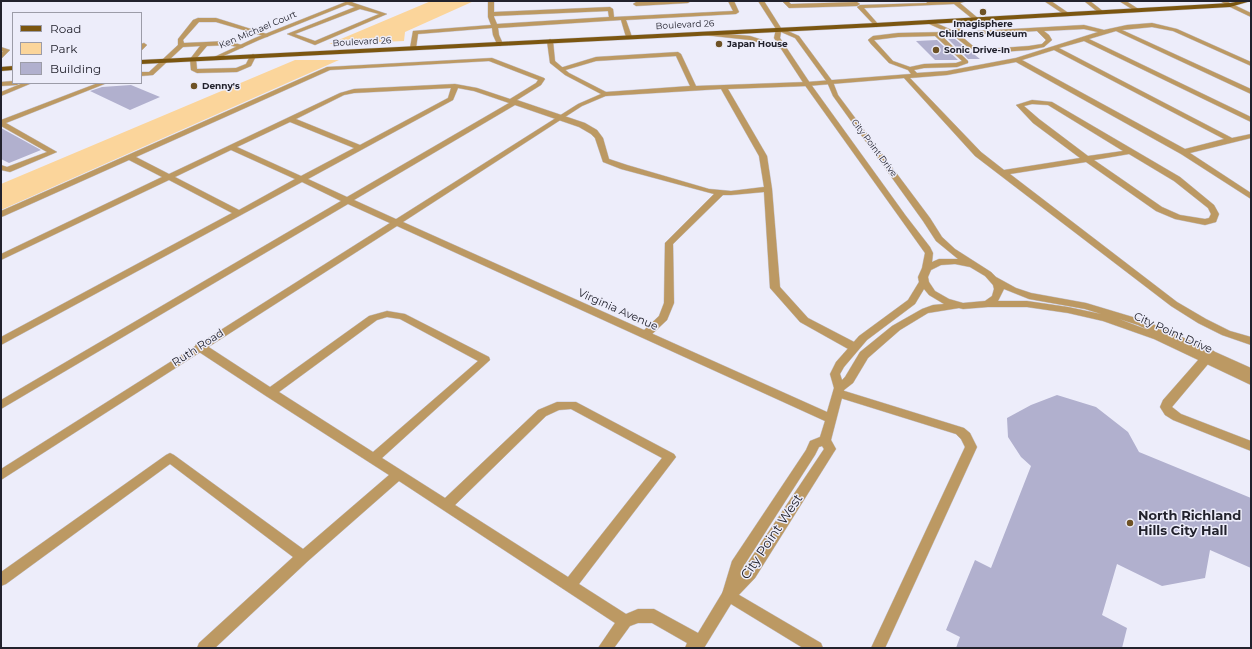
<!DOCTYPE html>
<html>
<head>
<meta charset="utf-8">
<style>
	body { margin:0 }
	#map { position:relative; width:1252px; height:649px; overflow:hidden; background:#ededfa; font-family:Montserrat,sans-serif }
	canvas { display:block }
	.frame { position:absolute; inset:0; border:2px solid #22222d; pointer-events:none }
	.legend { position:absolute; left:12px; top:12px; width:130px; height:72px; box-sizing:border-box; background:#ededfa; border:1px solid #9c9ca8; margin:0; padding:5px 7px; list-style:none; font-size:12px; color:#22222d }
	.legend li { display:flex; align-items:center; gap:8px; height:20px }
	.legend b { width:20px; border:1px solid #9c9ca8 }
</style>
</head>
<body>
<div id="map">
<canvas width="1252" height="649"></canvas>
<div class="frame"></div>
<ul class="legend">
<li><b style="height:5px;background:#7b5610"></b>Road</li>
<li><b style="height:11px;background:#fbd59b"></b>Park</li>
<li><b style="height:11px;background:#b1b0ce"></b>Building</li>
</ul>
</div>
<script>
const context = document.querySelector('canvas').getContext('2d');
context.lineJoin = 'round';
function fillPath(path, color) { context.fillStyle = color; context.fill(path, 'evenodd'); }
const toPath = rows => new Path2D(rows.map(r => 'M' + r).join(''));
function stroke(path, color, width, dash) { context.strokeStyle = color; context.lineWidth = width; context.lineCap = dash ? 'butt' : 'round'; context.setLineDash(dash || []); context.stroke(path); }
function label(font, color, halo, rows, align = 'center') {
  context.font = font + ' Montserrat,sans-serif'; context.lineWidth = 3; context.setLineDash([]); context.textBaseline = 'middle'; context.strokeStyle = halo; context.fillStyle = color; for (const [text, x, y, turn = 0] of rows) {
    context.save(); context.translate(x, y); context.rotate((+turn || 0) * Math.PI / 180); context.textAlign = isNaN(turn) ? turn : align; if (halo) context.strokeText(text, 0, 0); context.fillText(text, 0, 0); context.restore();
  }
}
fillPath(toPath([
	[431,1,474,1,405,32,404,41,329,44],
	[295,60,339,60,1,210,1,184]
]), '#fbd59b');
fillPath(toPath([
	[948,39,955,39,980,59,968,59],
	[937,40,958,60,935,60,916,41],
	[131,85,160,97,130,110,90,91,102,87],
	[1,128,41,150,9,163,1,159],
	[1057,395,1096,407,1128,432,1139,452,1251,498,1251,568,1210,550,1205,578,1162,586,1117,564,1102,615,1127,628,1122,648,956,648,960,637,946,630,975,560,991,568,1031,466,1021,457,1008,437,1007,418,1031,405]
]), '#b1b0ce');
const service = toPath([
	[348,1,387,14,315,45,287,34,355,7,346,4,345,3,348,1],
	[360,9,379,14,315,41,295,34,360,9],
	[488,1,494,1,494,12,610,7,613,9,614,17,733,11,728,1,734,1,739,12,736,14,626,20,632,37,629,39,626,37,621,20,498,28,499,35,503,44,500,46,497,44,493,35,492,28,418,34,416,48,413,50,410,48,413,31,491,25,488,17,488,1],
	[608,11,609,17,497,24,494,17,494,16,608,11],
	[660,1,691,1,688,3,636,6,633,4,636,2,660,1],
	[782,1,788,1,791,4,857,2,860,4,857,6,789,8,782,1],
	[926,1,933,2,967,1,960,3,979,19,974,20,954,4,864,8,879,25,876,27,857,7,860,5,927,3,926,1],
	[1044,1,1051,1,1070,14,1065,15,1044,1],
	[1084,1,1090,1,1104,12,1099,13,1084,1],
	[1119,1,1126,1,1140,10,1135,11,1119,1],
	[1220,1,1227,1,1233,5,1228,6,1220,1],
	[198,18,216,18,270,35,267,37,216,22,199,22,183,40,184,43,228,41,245,46,242,48,228,45,207,46,196,59,197,69,236,68,246,64,250,56,253,54,256,56,251,66,237,72,197,73,191,70,190,59,200,46,183,47,153,75,141,76,141,72,149,72,178,45,178,39,193,20,198,18],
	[961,19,966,20,959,32,1084,25,1104,30,1127,25,1152,23,1177,29,1251,62,1251,66,1249,65,1173,31,1152,27,1122,30,1251,89,1251,94,1116,31,1089,39,1251,117,1251,122,1084,41,1059,48,1232,138,1251,134,1251,138,1190,153,1251,193,1251,199,1181,154,1016,62,947,75,910,78,981,152,1004,170,1080,158,1033,123,1016,105,1032,100,1052,102,1180,177,1214,205,1219,214,1216,222,1205,225,1175,219,1156,211,1086,162,1010,174,1177,302,1206,319,1230,331,1251,337,1251,345,1222,335,1198,323,1171,306,975,156,904,78,807,86,728,89,767,156,772,189,780,287,808,318,858,344,859,347,858,350,850,350,800,322,770,288,764,192,731,195,723,195,673,244,674,303,667,320,649,337,641,337,640,335,641,333,659,316,664,303,665,243,714,194,621,169,603,162,595,138,591,134,579,127,515,105,354,200,398,220,399,222,398,224,392,224,348,204,1,409,1,400,341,201,302,182,1,345,1,337,232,213,169,180,1,260,1,254,162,177,129,160,4,216,1,217,1,211,327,67,492,58,544,78,545,79,541,85,517,100,585,123,597,130,603,138,609,159,627,165,709,189,731,191,764,187,759,156,721,89,606,96,603,94,606,92,690,86,676,56,596,61,562,71,560,70,560,68,596,57,678,52,681,54,696,86,807,82,911,74,908,70,889,63,871,44,868,40,869,39,873,36,898,33,947,32,927,23,927,21,929,20,954,31,961,19],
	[1084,29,1098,32,1016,58,947,71,917,73,914,70,924,68,957,67,968,63,968,61,942,36,954,36,969,48,987,53,1029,50,1044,47,1052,40,1049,35,1044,31,1084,29],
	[1037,31,1046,40,1042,44,1029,46,987,49,973,46,960,35,1037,31],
	[935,36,962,61,956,63,924,64,910,67,893,61,874,40,898,37,935,36],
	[1054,50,1224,139,1185,149,1022,60,1054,50],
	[489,61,538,80,536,83,510,99,477,88,455,84,354,89,340,93,169,174,136,157,330,70,489,61],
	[451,88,448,98,360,145,296,119,344,95,354,93,451,88],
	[458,88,474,91,509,103,347,197,308,179,453,100,458,88],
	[1032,104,1048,105,1123,151,1088,156,1039,119,1024,106,1032,104],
	[290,122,354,148,301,176,237,147,290,122],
	[231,150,295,179,239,210,175,177,231,150],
	[1129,154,1174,181,1208,208,1211,214,1209,218,1205,219,1180,215,1162,207,1094,160,1129,154],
	[706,32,750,36,785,47,782,49,750,40,704,35,704,33,706,32],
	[144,43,147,45,141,51,141,44,144,43],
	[1,47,10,50,1,59,1,53,3,51,1,51,1,47],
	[13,81,13,83,20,83,17,85,1,86,1,82,13,81],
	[98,83,107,83,6,123,57,152,10,172,1,170,1,165,7,167,47,152,1,126,1,120,98,83],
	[387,311,405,314,489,357,490,360,382,458,445,498,538,410,557,402,576,402,674,454,676,457,579,584,626,614,638,609,654,609,698,633,724,590,729,589,821,643,823,648,803,648,731,604,704,648,685,648,687,643,652,623,638,623,630,626,614,648,598,648,615,623,399,481,308,561,215,648,197,648,199,643,293,557,170,464,6,584,1,586,1,572,166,455,170,453,174,455,303,549,389,475,266,396,196,350,195,347,196,344,200,343,204,344,270,387,369,316,387,311],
	[387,317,400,319,478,361,373,452,279,392,377,320,387,317],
	[571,409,662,458,568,577,455,505,546,416,559,410,571,409],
	[1210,350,1214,351,1215,354,1214,357,1172,407,1181,414,1251,441,1251,451,1173,420,1165,415,1160,407,1163,400,1206,351,1210,350],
	[838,389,964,428,970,433,977,447,885,648,871,648,965,447,961,439,956,434,834,396,833,393,834,390,838,389]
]);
const minor = toPath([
	[348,1,356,1,259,40,217,59,212,58,255,38,348,1],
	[758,1,764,1,781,28,799,36,833,82,838,95,930,218,942,237,955,249,991,272,996,277,1016,288,1031,293,1086,303,1146,321,1251,368,1251,376,1247,375,1251,376,1251,385,1154,339,1103,321,1068,313,1027,307,988,307,963,309,959,308,928,313,900,330,868,358,853,383,844,390,831,440,836,449,834,452,755,578,734,600,729,601,724,600,722,594,732,561,806,450,810,441,820,437,825,421,397,226,1,480,1,469,578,104,601,94,565,75,550,63,547,41,550,39,553,41,555,61,569,73,608,93,608,95,582,106,403,222,827,412,834,388,830,374,836,362,859,336,908,300,919,282,918,277,922,268,925,253,804,84,774,38,776,29,758,1],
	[781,32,795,38,827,82,833,96,923,221,936,241,958,259,939,259,932,262,933,253,930,247,906,216,810,83,780,38,781,32],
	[955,264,970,267,985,276,993,285,994,289,992,296,985,301,963,303,949,299,935,291,929,282,928,277,931,270,941,265,955,264],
	[924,289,929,295,944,304,933,305,922,309,892,326,860,352,845,377,842,380,840,374,844,367,867,340,915,304,924,289],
	[1004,289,1029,299,1085,309,1101,314,1068,307,1027,301,998,301,1004,289],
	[1119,319,1138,325,1148,330,1119,319],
	[822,446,824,449,741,573,743,567,815,455,819,447,822,446],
	[23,83,32,83,1,96,1,92,23,83]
]);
const tertiary = toPath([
	[1228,4,1232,4,1251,13,1251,17,1228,6,1228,4]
]);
const primary = toPath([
	[1241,1,1251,1,1230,7,876,27,141,64,141,60,876,23,1230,3,1241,1],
	[13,66,13,70,1,71,1,67,13,66]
]);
stroke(service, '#c8c8d5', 1);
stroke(minor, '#c8c8d5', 1);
stroke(tertiary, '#c8c8d5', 1);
stroke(primary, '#c8c8d5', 1);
fillPath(service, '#bc9963');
fillPath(minor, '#bc9963');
fillPath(tertiary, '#bc9963');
fillPath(primary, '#7b5610');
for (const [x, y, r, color] of [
	[983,12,4,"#6e5225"],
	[719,44,4,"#6e5225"],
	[936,50,4,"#6e5225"],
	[194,86,4,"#6e5225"],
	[1130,523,4,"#6e5225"]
]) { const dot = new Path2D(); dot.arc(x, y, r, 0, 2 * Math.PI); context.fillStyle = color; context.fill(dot); stroke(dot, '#ededfa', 1.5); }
label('bold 9px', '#22222d', '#ededfa', [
	["Imagisphere",983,24,"center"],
	["Childrens Museum",983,34,"center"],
	["Japan House",727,44],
	["Sonic Drive-In",944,50],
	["Denny's",202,86]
], 'left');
label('9px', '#22222d', '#ededfa', [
	["Boulevard 26",685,25,-3],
	["Ken Michael Court",258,30,-23],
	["Boulevard 26",362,42,-3],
	["City Point Drive",874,148,53]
]);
label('11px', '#22222d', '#ededfa', [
	["Virginia Avenue",618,310,24],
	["City Point Drive",1173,333,24],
	["Ruth Road",198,348,-33]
]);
label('bold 13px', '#22222d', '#ededfa', [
	["North Richland",1138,516],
	["Hills City Hall",1138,531]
], 'left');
label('13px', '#22222d', '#ededfa', [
	["City Point West",772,537,-56]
]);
</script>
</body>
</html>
